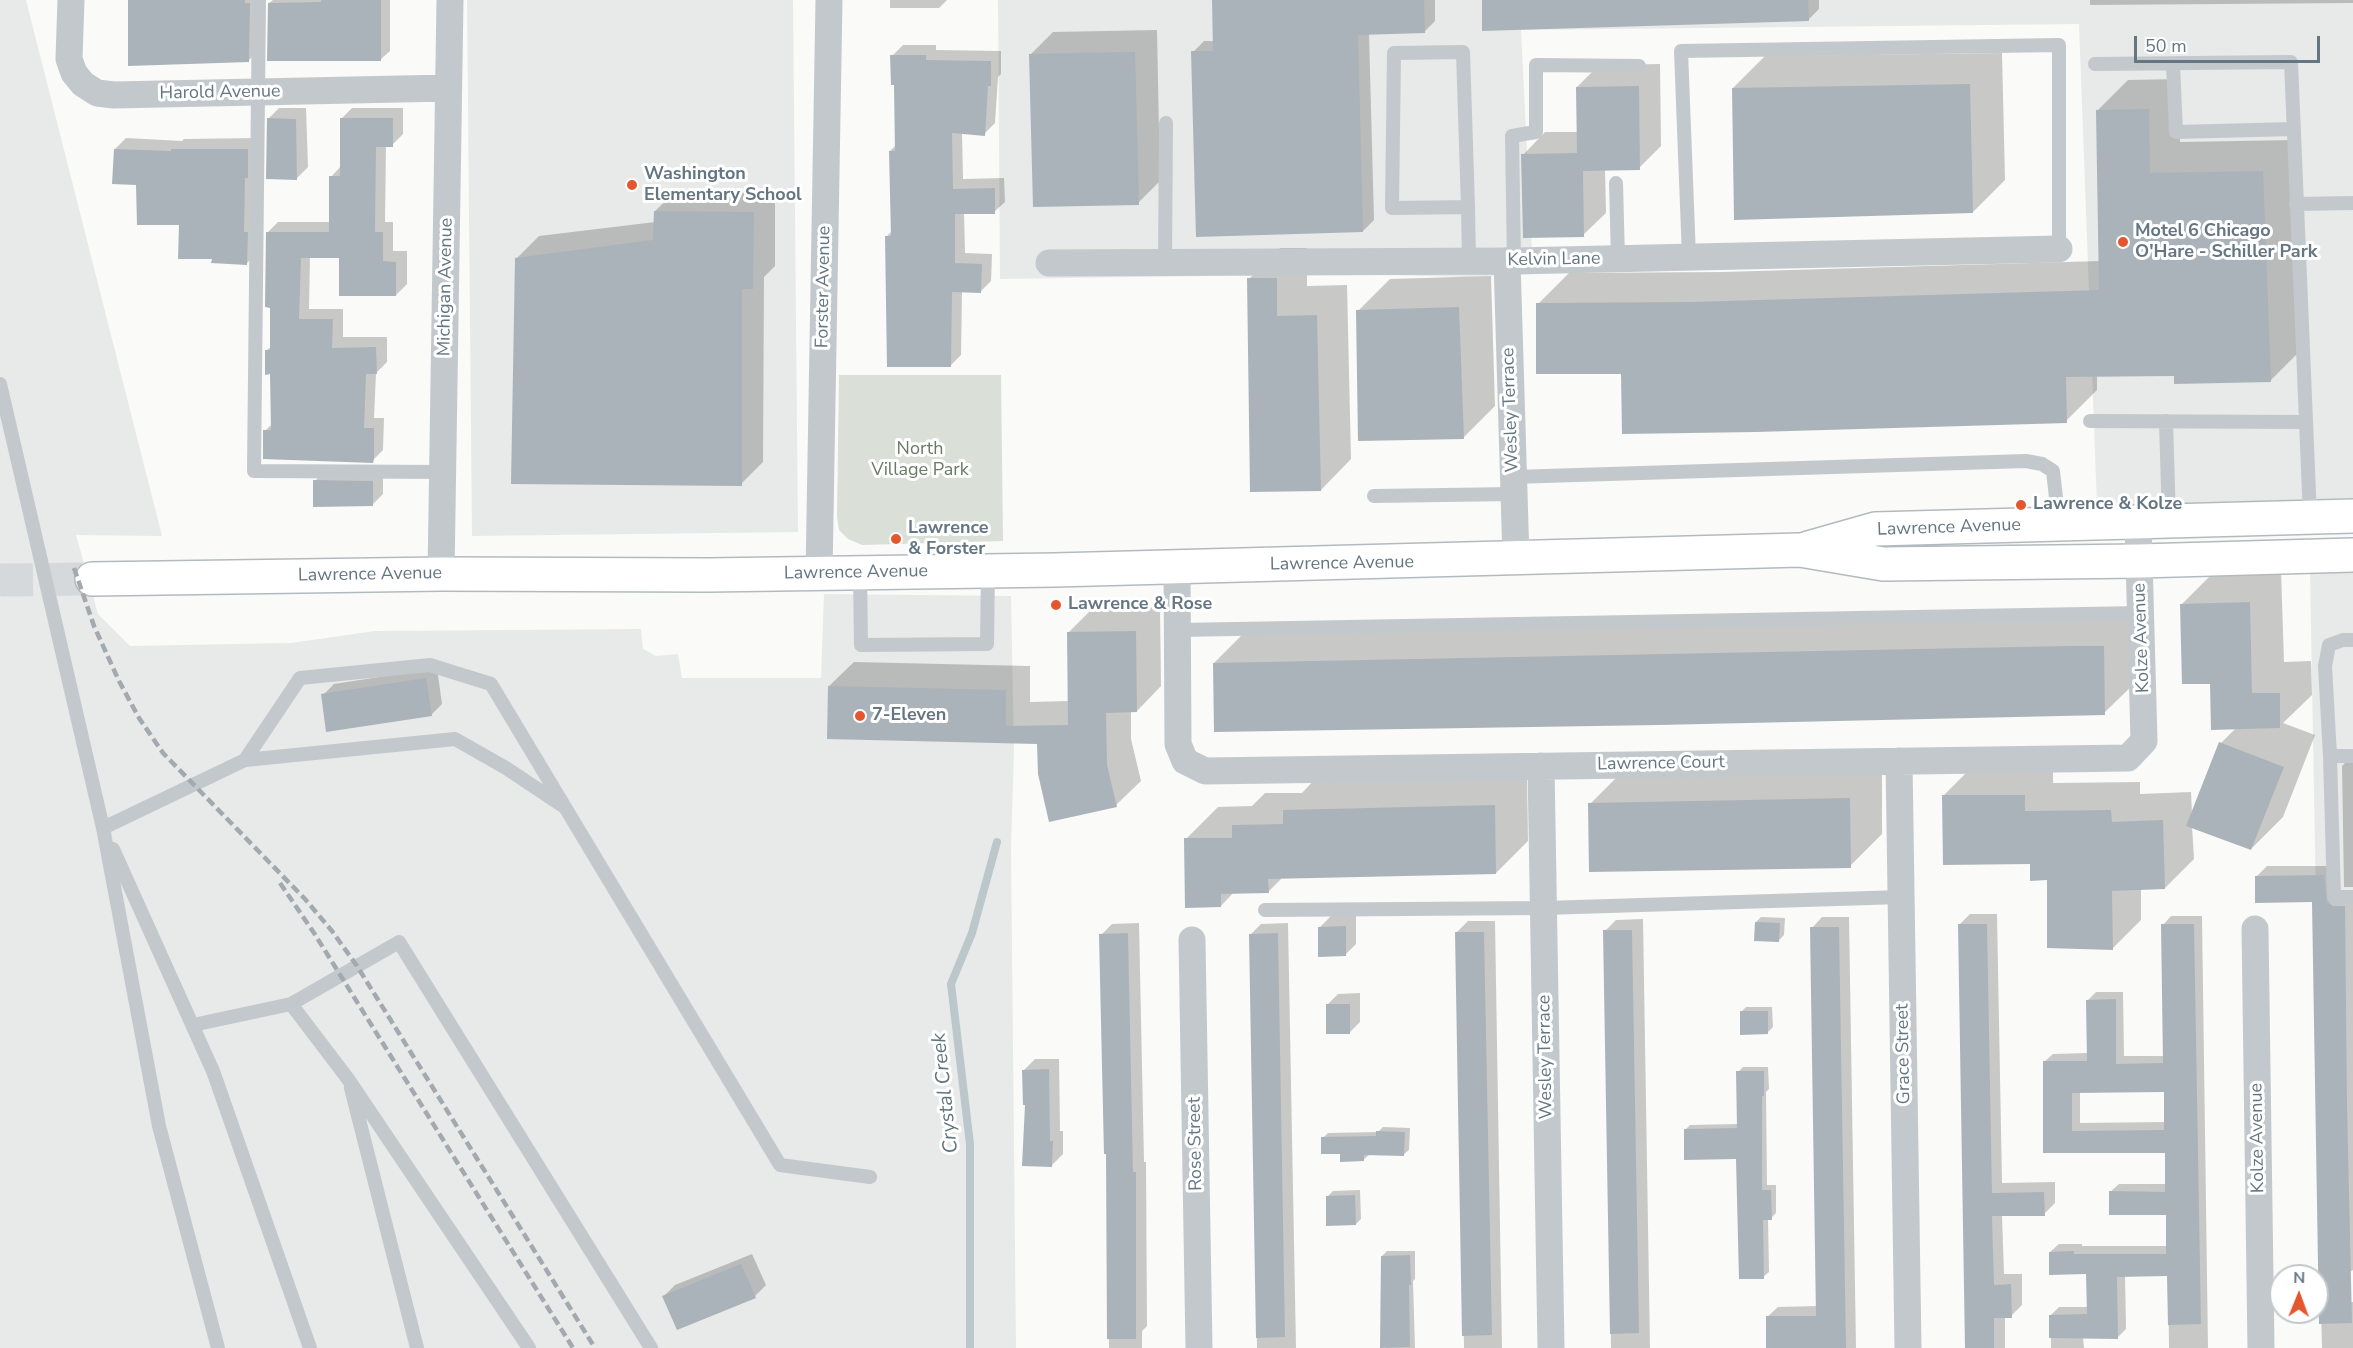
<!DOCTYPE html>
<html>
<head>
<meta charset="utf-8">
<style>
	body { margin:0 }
	#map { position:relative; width:2353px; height:1348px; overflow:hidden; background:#fafaf8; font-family:"Nunito Sans",sans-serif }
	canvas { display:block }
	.north { position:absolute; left:2269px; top:1264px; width:60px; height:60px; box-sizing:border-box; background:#fff; border:2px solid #c1c8cd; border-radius:50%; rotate:1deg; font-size:16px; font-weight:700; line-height:24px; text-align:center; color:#657683 }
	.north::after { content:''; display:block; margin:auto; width:21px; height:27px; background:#e4572e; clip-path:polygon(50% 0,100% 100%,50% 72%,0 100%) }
	.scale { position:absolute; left:2134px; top:36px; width:186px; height:27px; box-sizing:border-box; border:3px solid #657683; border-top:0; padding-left:8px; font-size:18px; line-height:21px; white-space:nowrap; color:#657683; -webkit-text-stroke:4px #fff; paint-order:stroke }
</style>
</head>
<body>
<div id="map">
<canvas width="2353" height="1348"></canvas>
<div class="north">N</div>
<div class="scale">50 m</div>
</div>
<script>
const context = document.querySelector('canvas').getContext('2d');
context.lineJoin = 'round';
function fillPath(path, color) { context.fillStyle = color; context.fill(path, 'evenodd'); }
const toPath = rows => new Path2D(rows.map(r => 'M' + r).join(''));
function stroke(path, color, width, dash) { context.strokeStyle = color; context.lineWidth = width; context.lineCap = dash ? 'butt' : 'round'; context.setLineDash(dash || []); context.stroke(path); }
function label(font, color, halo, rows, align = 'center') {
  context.font = font + ' "Nunito Sans",sans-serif'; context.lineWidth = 6; context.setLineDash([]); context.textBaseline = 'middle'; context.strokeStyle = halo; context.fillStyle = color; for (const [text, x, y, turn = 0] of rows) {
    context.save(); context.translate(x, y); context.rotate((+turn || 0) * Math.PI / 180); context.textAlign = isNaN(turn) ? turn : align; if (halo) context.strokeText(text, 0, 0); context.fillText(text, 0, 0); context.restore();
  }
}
fillPath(toPath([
	[0,0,26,0,162,536,76,535,98,614,130,646,291,643,375,631,641,629,643,649,656,656,678,654,682,678,821,678,824,594,1011,596,1014,749,1011,847,1016,1348,0,1348],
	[467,0,793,0,798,532,472,536],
	[998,0,2353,0,2353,498,2097,506,2079,24,1521,30,1533,274,1465,277,1342,274,1000,279],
	[2310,572,2353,572,2353,903,2316,903]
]), '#e8e9e9');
fillPath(toPath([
	[839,375,1001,375,1003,541,862,545,848,539,839,530,837,517]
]), '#dadfd7');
fillPath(toPath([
	[128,0,259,0,258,51,249,60],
	[273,0,390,0,390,51,380,60,269,3],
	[890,0,947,0,939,8,890,8],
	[1213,0,1435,0,1435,21,1424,32,1369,33,1374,220,1363,231,1193,52,1204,41,1214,41],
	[1483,0,1819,0,1819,9,1808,20],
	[2090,0,2353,0,2353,3,2090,5],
	[1157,30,1160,181,1138,203,1031,54,1053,32],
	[903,45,936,45,936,50,1001,51,1001,74,998,77,995,123,984,134,962,132,963,179,1004,178,1005,202,994,212,964,213,965,253,992,254,991,281,980,292,962,291,961,355,951,365,886,237,892,231,890,151,896,145,896,83,892,56],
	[2002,53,2005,180,1973,212,1735,218,1733,88,1765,56],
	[1660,64,1661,146,1639,168,1605,169,1606,213,1583,235,1523,155,1545,132,1578,132,1577,87,1599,65],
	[2179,79,2180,142,2294,140,2301,350,2270,381,2176,374,2097,375,2097,390,2066,421,1622,373,1538,304,1569,273,1723,272,2100,261,2097,111,2128,80],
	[279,108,306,108,308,167,297,178,268,119],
	[352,108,403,108,403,134,392,145,386,145,385,222,393,222,393,251,407,251,407,284,396,295,340,256,310,256,309,309,343,309,343,337,387,337,387,362,376,373,374,418,384,418,383,450,372,461,265,431,273,423,272,373,267,350,272,346,267,233,278,222,330,222,331,177,341,166,341,119],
	[126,138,182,141,184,139,259,138,258,252,247,263,213,258,138,184,115,149],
	[678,189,775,190,775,266,764,277,763,462,741,484,516,259,539,236,655,222,655,211],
	[1280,248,1307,248,1307,286,1347,285,1351,459,1321,490,1249,279],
	[1491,276,1495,406,1463,438,1358,311,1390,279],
	[326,470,383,470,383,494,372,505,315,481],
	[2281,571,2284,662,2311,661,2312,695,2283,723,2315,735,2283,817,2251,849,2192,826,2194,859,2165,888,2141,889,2141,920,2112,949,2032,863,1943,796,1972,767,2053,766,2053,783,2140,782,2140,794,2191,792,2192,815,2221,743,2236,728,2211,682,2182,604,2214,572],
	[1160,607,1161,686,1137,711,1131,711,1131,739,1141,781,1116,805,1039,743,829,686,854,662,1030,666,1030,702,1069,701,1068,633,1093,608],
	[2136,614,2137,681,2104,713,1214,663,1246,631],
	[437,668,442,704,431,715,323,695,334,684],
	[2353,755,2353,887,2344,887,2342,766],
	[1882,767,1882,834,1850,866,1590,804,1622,772],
	[1527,774,1528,841,1496,873,1282,878,1268,892,1234,892,1221,906,1186,839,1218,807,1252,806,1265,793,1302,793,1316,778],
	[2267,866,2334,866,2336,892,2353,897,2353,1270,2350,1272,2314,900,2257,876],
	[1970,914,1997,914,2002,1183,2055,1182,2055,1203,2044,1214,2002,1215,2004,1274,2022,1274,2022,1305,2011,1316,2005,1316,2005,1348,1966,1348,1959,925],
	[1331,916,1356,916,1356,944,1345,955,1320,927],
	[2171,916,2202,916,2208,1348,2169,1348,2168,1275,2125,1275,2126,1329,2118,1337,2083,1338,2084,1348,2051,1348,2051,1315,2059,1307,2088,1307,2088,1273,2050,1252,2059,1244,2082,1244,2082,1246,2168,1246,2167,1213,2110,1192,2119,1184,2167,1184,2166,1151,2045,1152,2044,1062,2053,1054,2088,1053,2087,1001,2096,992,2123,992,2124,1056,2165,1056,2163,925],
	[2165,1090,2166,1122,2080,1123,2080,1091],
	[1761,917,1785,918,1784,935,1779,940,1756,922],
	[1822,917,1849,917,1856,1348,1818,1348,1767,1317,1778,1307,1818,1306,1812,928],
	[1643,919,1650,1348,1611,1348,1605,931,1616,920],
	[1468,921,1495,921,1502,1348,1464,1348,1457,932],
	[1139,923,1144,1162,1146,1162,1147,1326,1142,1331,1142,1348,1109,1348,1107,1236,1109,1234,1101,935,1112,924],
	[1288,923,1296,1348,1257,1348,1250,935,1261,924],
	[1360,993,1360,1022,1349,1033,1327,1005,1338,994],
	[1746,1007,1772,1007,1773,1027,1768,1032,1741,1012],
	[1035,1059,1059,1059,1060,1131,1063,1131,1063,1154,1052,1165,1026,1103,1024,1070],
	[1743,1067,1768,1067,1769,1089,1766,1092,1767,1185,1776,1185,1776,1213,1771,1218,1768,1219,1769,1272,1763,1277,1738,1157,1685,1130,1690,1125,1738,1124,1738,1072],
	[1383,1127,1410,1128,1409,1150,1403,1155,1369,1155,1363,1160,1342,1153,1323,1138,1328,1133,1378,1132],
	[1360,1190,1361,1219,1356,1224,1328,1196,1333,1191],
	[1387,1251,1415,1251,1415,1279,1413,1281,1415,1348,1386,1348,1382,1256],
	[752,1254,766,1285,755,1296,664,1296,675,1285],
	[2331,1302,2353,1302,2353,1348,2322,1348,2321,1312]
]), '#0003');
stroke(toPath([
	[970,1348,970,1144,951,984,972,933,997,842]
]), '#bbc7cb', 8);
fillPath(toPath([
	[128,0,245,0,245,3,250,3,249,62,128,66],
	[321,0,381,0,381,61,267,61,268,3,321,2],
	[1212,0,1424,0,1425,33,1358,35,1363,232,1196,237,1191,51,1213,51],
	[1482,0,1808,0,1809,21,1482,31],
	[1135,52,1139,205,1033,207,1029,54],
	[890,55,926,55,926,60,991,61,991,86,988,86,985,136,952,133,953,189,995,188,995,214,955,214,955,263,982,264,981,293,952,292,951,367,887,367,885,236,891,236,889,151,895,151,894,85,891,85],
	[1970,84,1973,213,1734,220,1732,88],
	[1639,86,1640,170,1583,171,1584,237,1523,238,1521,154,1577,153,1576,87],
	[2149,109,2150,173,2263,171,2271,382,2174,384,2174,376,2066,377,2067,423,1756,432,1622,434,1621,374,1536,374,1536,303,1691,302,2099,290,2096,110],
	[267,118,296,119,297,180,266,179],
	[340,118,393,118,393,147,376,147,375,232,383,232,383,261,396,262,396,296,339,296,339,258,301,258,299,319,333,319,332,348,376,347,377,374,366,374,364,428,374,428,374,459,373,463,263,459,263,430,271,430,270,374,265,375,265,350,270,350,270,308,265,307,266,232,329,232,329,176,340,176],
	[114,149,171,151,171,149,248,149,248,178,245,178,244,232,248,232,247,265,211,263,212,259,178,259,179,225,137,225,136,185,112,184],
	[654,211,754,212,753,289,742,289,742,486,511,484,515,258,653,240],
	[1247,278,1277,278,1277,316,1317,315,1321,491,1250,492],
	[1459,307,1464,439,1358,441,1356,310],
	[313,480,373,481,373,506,313,507],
	[2250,602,2252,693,2280,693,2280,728,2211,730,2210,684,2182,684,2180,604],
	[1136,631,1137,712,1106,713,1107,765,1117,807,1049,822,1038,774,1037,744,827,739,828,686,1006,690,1006,726,1068,725,1067,632],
	[2068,646,2104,646,2105,715,1658,725,1214,732,1213,663],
	[426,678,432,716,326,732,321,694],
	[2219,742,2284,767,2251,850,2186,826],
	[1942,795,2025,795,2025,811,2111,810,2112,822,2163,820,2165,889,2112,891,2113,950,2047,948,2047,880,2030,881,2030,864,1943,865],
	[1850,798,1851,868,1589,872,1588,803],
	[1495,805,1496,874,1268,879,1269,893,1221,894,1221,907,1185,908,1184,838,1232,838,1232,825,1283,824,1283,810],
	[2324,875,2327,902,2333,906,2345,906,2347,1106,2352,1323,2319,1324,2312,902,2255,903,2255,876],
	[1755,922,1780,923,1779,942,1754,941],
	[1958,924,1987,924,1992,1193,2044,1192,2045,1216,1992,1216,1994,1285,2011,1284,2012,1318,1994,1318,1994,1348,1965,1348],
	[2161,924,2194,924,2201,1324,2168,1325,2167,1276,2117,1277,2118,1339,2049,1338,2049,1315,2087,1314,2086,1274,2049,1275,2049,1252,2074,1251,2074,1254,2166,1254,2166,1215,2109,1215,2109,1191,2165,1192,2165,1153,2043,1153,2043,1061,2087,1061,2086,1000,2116,999,2116,1064,2163,1063],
	[2164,1092,2164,1130,2072,1131,2072,1093],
	[1346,926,1346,956,1318,957,1318,927],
	[1810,927,1839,927,1846,1348,1766,1348,1766,1316,1816,1316],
	[1603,930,1632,930,1639,1333,1610,1334],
	[1455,932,1484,932,1492,1335,1462,1336],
	[1128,933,1133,1172,1136,1172,1136,1339,1107,1339,1106,1154,1104,1154,1099,934],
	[1278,933,1285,1337,1256,1338,1249,934],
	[1326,1004,1350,1004,1350,1034,1326,1034],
	[1740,1011,1768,1011,1768,1034,1740,1035],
	[1049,1069,1050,1141,1053,1141,1052,1167,1022,1166,1025,1105,1023,1105,1022,1070],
	[1736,1071,1764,1071,1764,1096,1762,1096,1762,1190,1771,1190,1772,1220,1763,1220,1764,1279,1739,1279,1736,1159,1684,1160,1684,1129,1737,1128],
	[1376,1131,1405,1132,1404,1156,1364,1155,1364,1161,1340,1162,1340,1154,1321,1154,1321,1137,1376,1136],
	[1355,1195,1356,1225,1326,1226,1326,1196],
	[1410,1255,1411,1285,1409,1285,1410,1347,1380,1348,1381,1256],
	[741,1264,756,1298,677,1330,662,1296]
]), '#aab3b9');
stroke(toPath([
	[0,580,92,579]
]), '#d5d9db', 33, [33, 16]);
const secondary = toPath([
	[1808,548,1875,529,2353,516],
	[92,579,441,574,708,575,1055,570,1800,550,1883,564,2140,561,2353,555]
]);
stroke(secondary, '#b3babf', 36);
stroke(toPath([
	[259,0,254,471,443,472],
	[2095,64,2291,62,2310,517],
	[2173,64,2176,132,2293,129],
	[1616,183,1618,259],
	[2296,204,2353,203],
	[1468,207,1392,208,1394,53,1463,52,1468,207,1469,261],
	[1689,257,1681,51,2059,45,2059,249],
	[1514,261,1512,136,1536,132,1536,65,1639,66],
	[1165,263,1166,123],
	[0,384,103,828,159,1126,218,1348],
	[2090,421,2306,422],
	[2166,421,2169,521],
	[1513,477,2026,461,2042,464,2053,471,2059,524],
	[1374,496,1514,494],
	[860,573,861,645,987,644,988,571],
	[1178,630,2141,613],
	[2353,640,2343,640,2329,645,2325,666,2330,756,2353,756],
	[2330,756,2334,897,2353,897],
	[245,760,300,678,430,665,491,684,780,1165,870,1177],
	[103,828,245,760,455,739,506,768,563,806],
	[113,849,213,1071,310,1348],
	[1265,910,1544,908,1902,897],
	[291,1004,348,1079,529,1348],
	[193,1025,291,1004,399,942,651,1348],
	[351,1088,417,1348]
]), '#c3c8cc', 14);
stroke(toPath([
	[71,0,69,59,74,73,83,84,97,93,114,95,448,88],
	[1507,261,1516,559],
	[1049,263,1514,261,2059,249],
	[1177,568,1178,744,1185,761,1205,771,2128,758,2144,741,2138,522],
	[441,574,450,0],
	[819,574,829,0],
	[1899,761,1908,1348],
	[1541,766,1551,1348],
	[2255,929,2261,1348],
	[1192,940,1199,1348]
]), '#c3c8cc', 27);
stroke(secondary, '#fff', 33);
stroke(toPath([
	[74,568,94,626,119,681,139,718,163,753,305,899,332,931,357,966,595,1348],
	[280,883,314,933,573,1348]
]), '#a2aab0', 4.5, [9, 4.5]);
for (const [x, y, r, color] of [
	[632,185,6,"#e4572e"],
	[2123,242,6,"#e4572e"],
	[2021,505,6,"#e4572e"],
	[896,539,6,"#e4572e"],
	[1056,605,6,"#e4572e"],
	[860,716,6,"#e4572e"]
]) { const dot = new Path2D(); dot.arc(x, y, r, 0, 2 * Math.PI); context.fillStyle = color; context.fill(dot); stroke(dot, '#fff', 2); }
label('18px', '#657683', '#fff', [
	["Harold Avenue",220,93,-1],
	["Kelvin Lane",1554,260,-1],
	["Michigan Avenue",446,287,-89],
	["Forster Avenue",824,287,-89],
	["Wesley Terrace",1511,410,-92],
	["Lawrence Avenue",1949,528,-2],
	["Lawrence Avenue",1342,564,-1],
	["Lawrence Avenue",856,573,-1],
	["Lawrence Avenue",370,575,-1],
	["Kolze Avenue",2142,638,-92],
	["Lawrence Court",1661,764,-1],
	["Grace Street",1904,1054,-91],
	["Wesley Terrace",1546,1057,-91],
	["Kolze Avenue",2258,1138,-91],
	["Rose Street",1196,1144,-91]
]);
label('bold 18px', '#657683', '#fff', [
	["Washington",644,175],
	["Elementary School",644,196],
	["Motel 6 Chicago",2135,232],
	["O'Hare - Schiller Park",2135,253],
	["Lawrence & Kolze",2033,505],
	["Lawrence",908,529],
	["& Forster",908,550],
	["Lawrence & Rose",1068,605],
	["7-Eleven",872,716]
], 'left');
label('18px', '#687a64', '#fff', [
	["North",920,450],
	["Village Park",920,471]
]);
label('italic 20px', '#60757c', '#fff', [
	["Crystal Creek",946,1093,-96]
]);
</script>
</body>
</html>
